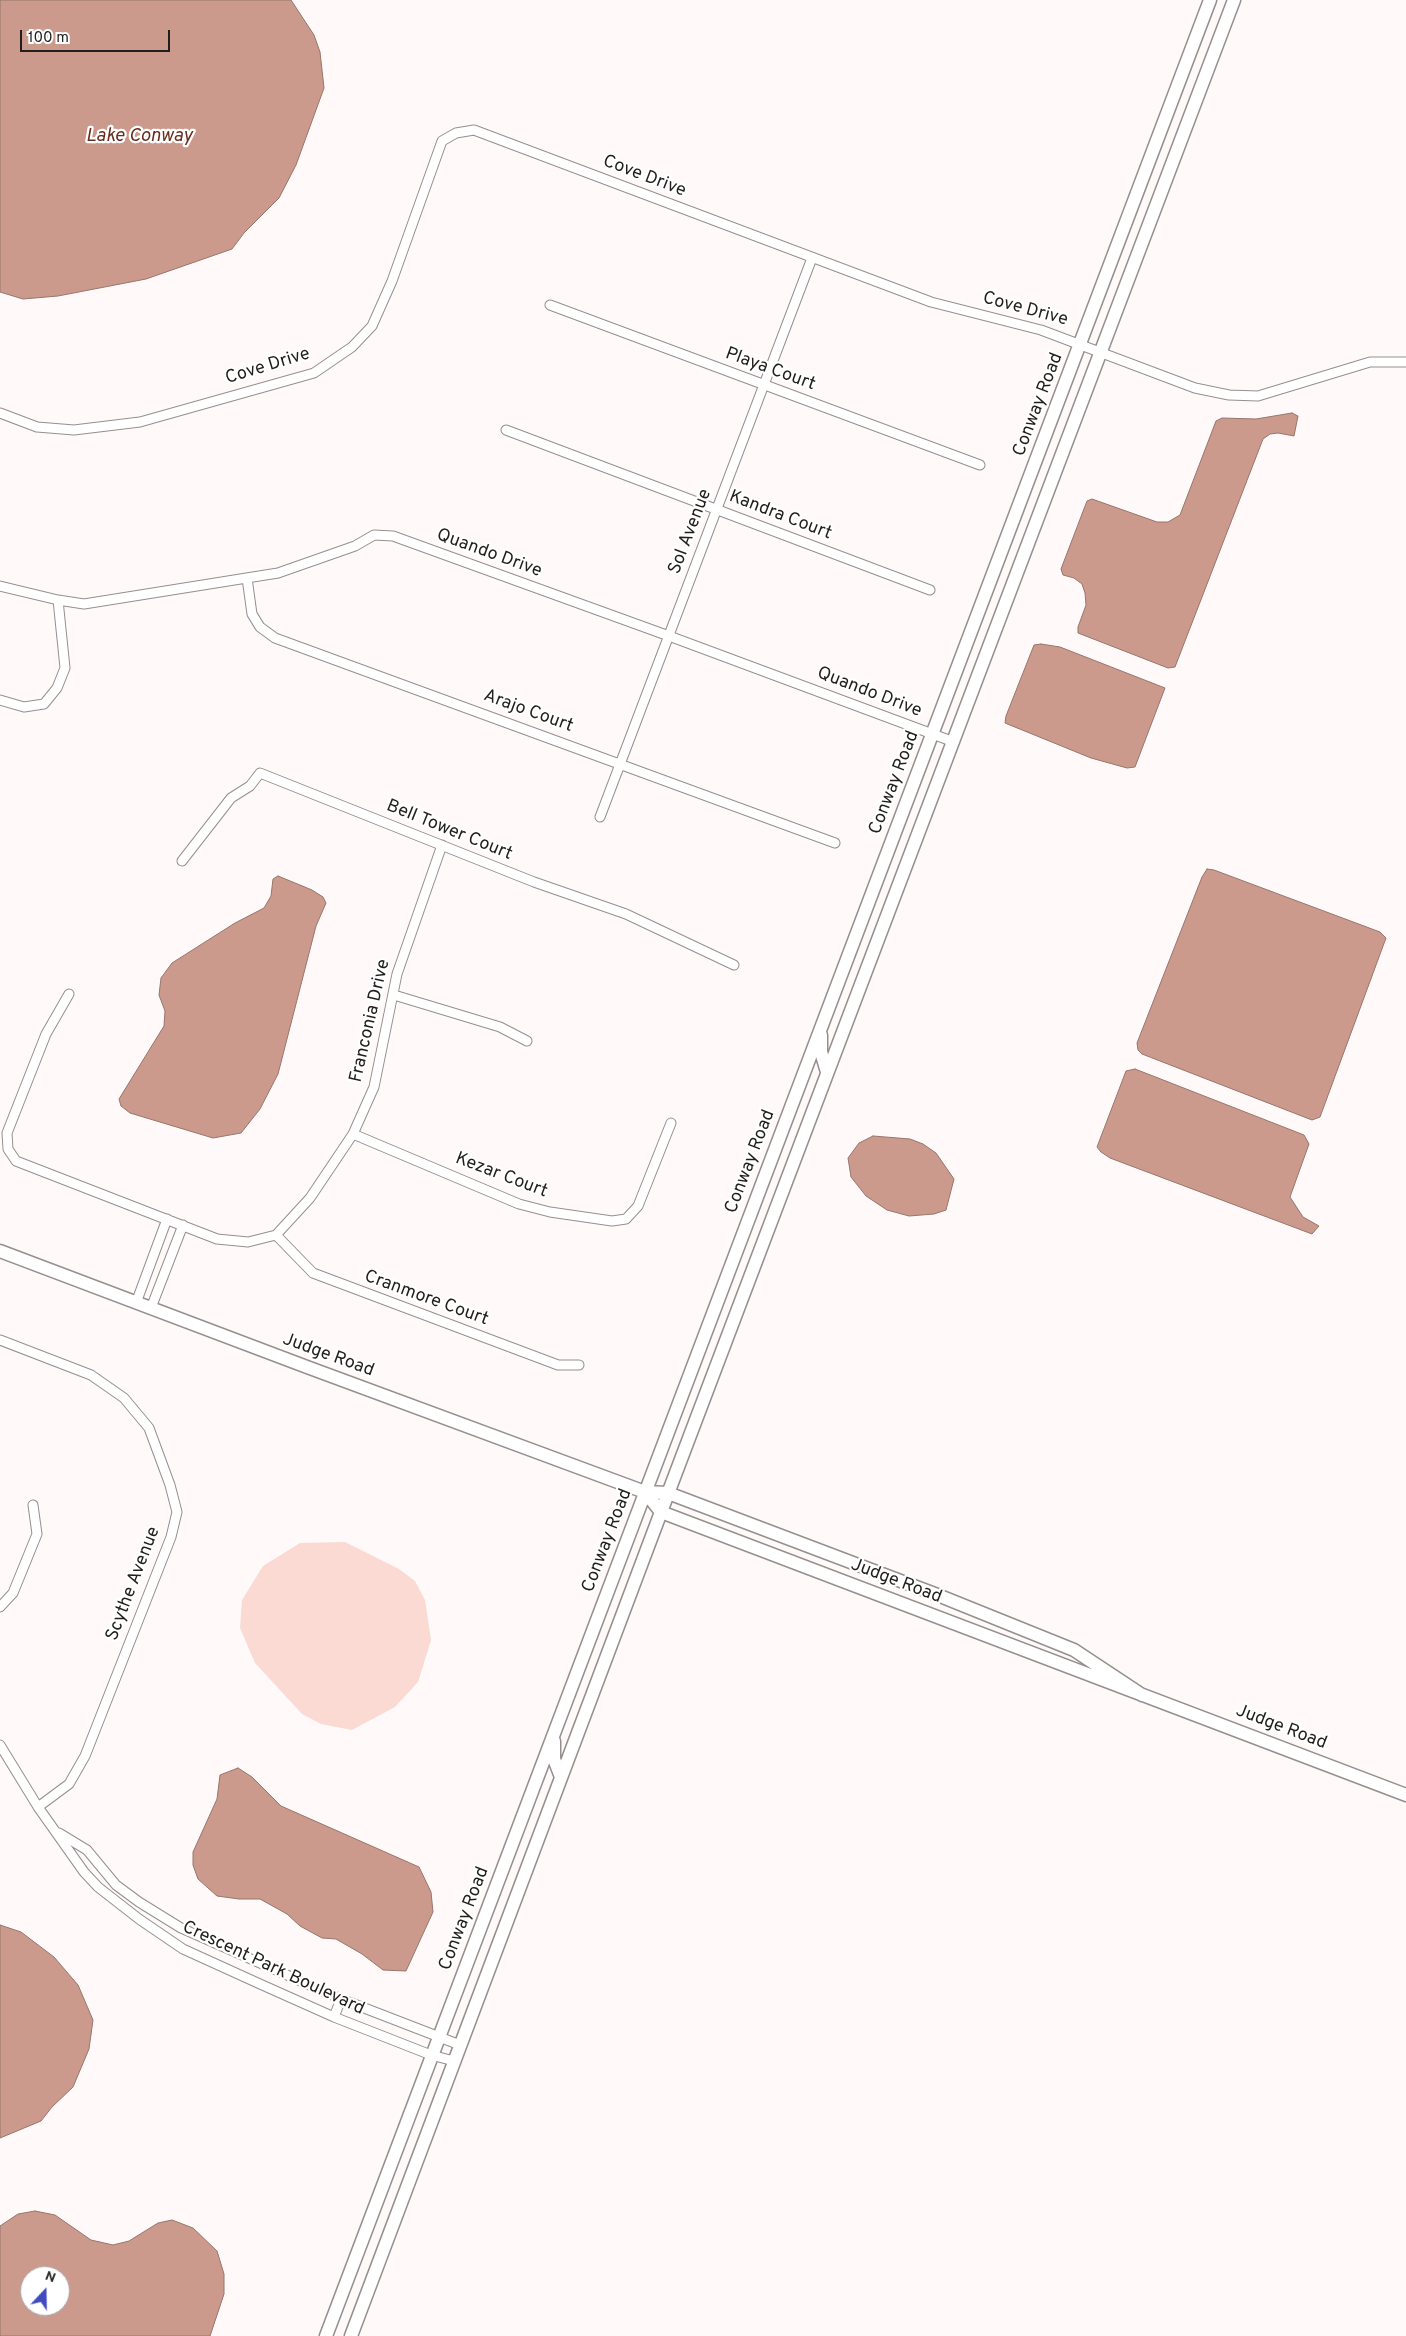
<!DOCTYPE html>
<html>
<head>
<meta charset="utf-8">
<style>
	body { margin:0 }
	#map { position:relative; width:1406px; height:2336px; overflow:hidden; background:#fffaf9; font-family:Overpass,sans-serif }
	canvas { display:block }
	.north { position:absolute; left:20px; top:2266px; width:50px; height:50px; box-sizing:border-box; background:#fff; border:1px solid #a6a5a5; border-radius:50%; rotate:21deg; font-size:14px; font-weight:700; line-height:20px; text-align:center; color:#201f1e }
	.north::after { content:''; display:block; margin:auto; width:18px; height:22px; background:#424cc1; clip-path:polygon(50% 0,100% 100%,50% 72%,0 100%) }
	.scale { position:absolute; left:20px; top:30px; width:150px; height:22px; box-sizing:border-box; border:2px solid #201f1e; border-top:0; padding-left:6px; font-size:15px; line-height:18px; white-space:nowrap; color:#201f1e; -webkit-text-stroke:4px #fff; paint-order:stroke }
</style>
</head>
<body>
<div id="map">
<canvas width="1406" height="2336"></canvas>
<div class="north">N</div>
<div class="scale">100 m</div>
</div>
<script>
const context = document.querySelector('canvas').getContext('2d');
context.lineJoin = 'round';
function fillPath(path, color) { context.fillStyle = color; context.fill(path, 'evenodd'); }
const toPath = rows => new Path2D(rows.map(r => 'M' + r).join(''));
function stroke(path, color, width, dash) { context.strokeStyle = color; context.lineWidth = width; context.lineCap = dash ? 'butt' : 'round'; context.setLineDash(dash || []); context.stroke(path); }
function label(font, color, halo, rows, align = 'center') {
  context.font = font + ' Overpass,sans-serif'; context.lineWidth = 4.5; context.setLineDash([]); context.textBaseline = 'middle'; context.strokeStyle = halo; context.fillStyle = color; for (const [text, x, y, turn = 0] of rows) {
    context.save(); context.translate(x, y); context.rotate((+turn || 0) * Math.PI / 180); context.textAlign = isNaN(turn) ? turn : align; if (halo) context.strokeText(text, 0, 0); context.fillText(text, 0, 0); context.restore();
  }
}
fillPath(toPath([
	[345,1542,399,1569,415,1581,425,1600,431,1640,418,1682,395,1707,352,1730,321,1724,302,1714,255,1663,240,1628,242,1600,263,1566,300,1543]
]), '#fadad2');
const water = toPath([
	[0,0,291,0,314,35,320,52,324,88,296,165,279,198,244,233,232,249,146,279,58,296,23,299,0,292,0,0],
	[1292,413,1298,416,1294,436,1278,433,1270,434,1263,439,1175,667,1168,668,1078,633,1078,627,1086,605,1085,593,1082,584,1074,578,1063,575,1061,569,1087,501,1092,499,1157,522,1168,522,1180,515,1216,421,1222,418,1256,419,1292,413],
	[1041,644,1060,647,1165,688,1135,767,1127,768,1091,758,1005,723,1006,716,1034,645,1041,644],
	[1207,869,1214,870,1380,932,1386,938,1320,1117,1312,1120,1142,1054,1138,1050,1137,1043,1202,877,1207,869],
	[278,876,312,890,323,897,326,903,316,926,278,1074,260,1109,241,1133,213,1138,130,1113,121,1106,119,1099,164,1026,165,1011,159,995,161,978,172,963,235,923,264,908,271,896,273,879,278,876],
	[1135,1069,1304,1135,1309,1144,1290,1197,1303,1217,1319,1226,1312,1234,1110,1158,1101,1152,1097,1147,1126,1071,1135,1069],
	[873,1136,910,1139,923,1144,936,1153,954,1179,946,1210,934,1214,909,1216,887,1210,866,1196,851,1177,848,1158,859,1143,873,1136],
	[238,1768,252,1777,281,1806,419,1867,431,1892,433,1912,406,1971,383,1970,362,1954,336,1939,322,1938,300,1926,287,1914,260,1899,239,1899,217,1896,198,1879,193,1865,193,1852,217,1799,220,1775,238,1768],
	[0,1925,21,1932,54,1957,78,1985,93,2020,89,2049,73,2087,52,2107,41,2121,0,2138,0,1925],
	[35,2211,55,2215,91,2240,113,2245,129,2241,158,2223,172,2220,193,2228,217,2251,224,2274,224,2294,210,2336,0,2336,0,2226,18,2214,35,2211],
	[30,2276,60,2276,60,2306,30,2306,30,2276]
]);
fillPath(water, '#cb9a8d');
stroke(water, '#98756c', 1);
const street = toPath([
	[550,305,980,465],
	[0,413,37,427,74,430,140,422,314,373,352,347,372,326,392,281,442,141,456,133,474,130,931,302,1041,330,1195,388,1229,395,1258,396,1370,362,1406,362],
	[506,430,930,590],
	[247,578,252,614,260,627,275,638,835,843],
	[0,586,58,600,84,604,278,573,355,546,374,535,393,536,669,636,954,742],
	[0,700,24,707,44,704,57,688,65,668,58,600],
	[600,817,812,258],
	[182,861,231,798,250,786,260,773,534,882,626,914,734,965],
	[69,994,46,1034,7,1133,8,1149,16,1161,217,1239,248,1242,276,1235,310,1198,353,1134,374,1087,397,974,442,845],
	[394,995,500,1027,527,1041],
	[353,1134,519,1204,550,1212,612,1221,626,1219,638,1206,671,1123],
	[276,1235,313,1273,558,1365,579,1365],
	[136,1303,167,1219],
	[151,1308,183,1225],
	[0,1340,91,1375,124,1398,149,1428,170,1485,177,1512,171,1537,85,1756,69,1784,38,1807],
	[0,1607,13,1593,37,1534,33,1505],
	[0,1745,38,1807,84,1872,98,1887,139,1919,183,1949,260,1984,334,2017,431,2055,454,2061],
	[59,1833,87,1850,116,1885,139,1902,181,1928,341,1999,460,2045],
	[334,2017,341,1999]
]);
const secondary = toPath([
	[821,1035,821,1052,827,1072],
	[0,1251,307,1367,645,1492,668,1493,935,1594,1074,1650,1142,1695],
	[645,1492,661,1512,1406,1795],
	[554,1741,554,1759,561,1777],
	[326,2336,1210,0],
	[351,2336,661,1512,1234,0]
]);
stroke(street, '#95908e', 11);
stroke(secondary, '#95908e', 15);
stroke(street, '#fff', 9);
stroke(secondary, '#fff', 12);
label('18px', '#201f1e', '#fff', [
	["Cove Drive",644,177,21],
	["Cove Drive",1025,310,15],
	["Cove Drive",268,367,-17],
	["Playa Court",770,370,20],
	["Conway Road",1039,405,-69],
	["Kandra Court",780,516,21],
	["Sol Avenue",691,532,-69],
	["Quando Drive",489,554,20],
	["Quando Drive",869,693,21],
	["Arajo Court",528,712,20],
	["Conway Road",895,783,-69],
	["Bell Tower Court",449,831,22],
	["Franconia Drive",371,1021,-77],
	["Conway Road",751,1162,-69],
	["Kezar Court",501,1176,21],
	["Cranmore Court",426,1299,20],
	["Judge Road",328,1356,20],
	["Conway Road",608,1541,-69],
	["Judge Road",896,1582,21],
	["Scythe Avenue",134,1584,-69],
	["Judge Road",1281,1728,21],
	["Conway Road",465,1919,-69],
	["Crescent Park Boulevard",273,1969,25]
]);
label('italic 19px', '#6a2c1c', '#fff', [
	["Lake Conway",139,137]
]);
</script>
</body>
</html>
